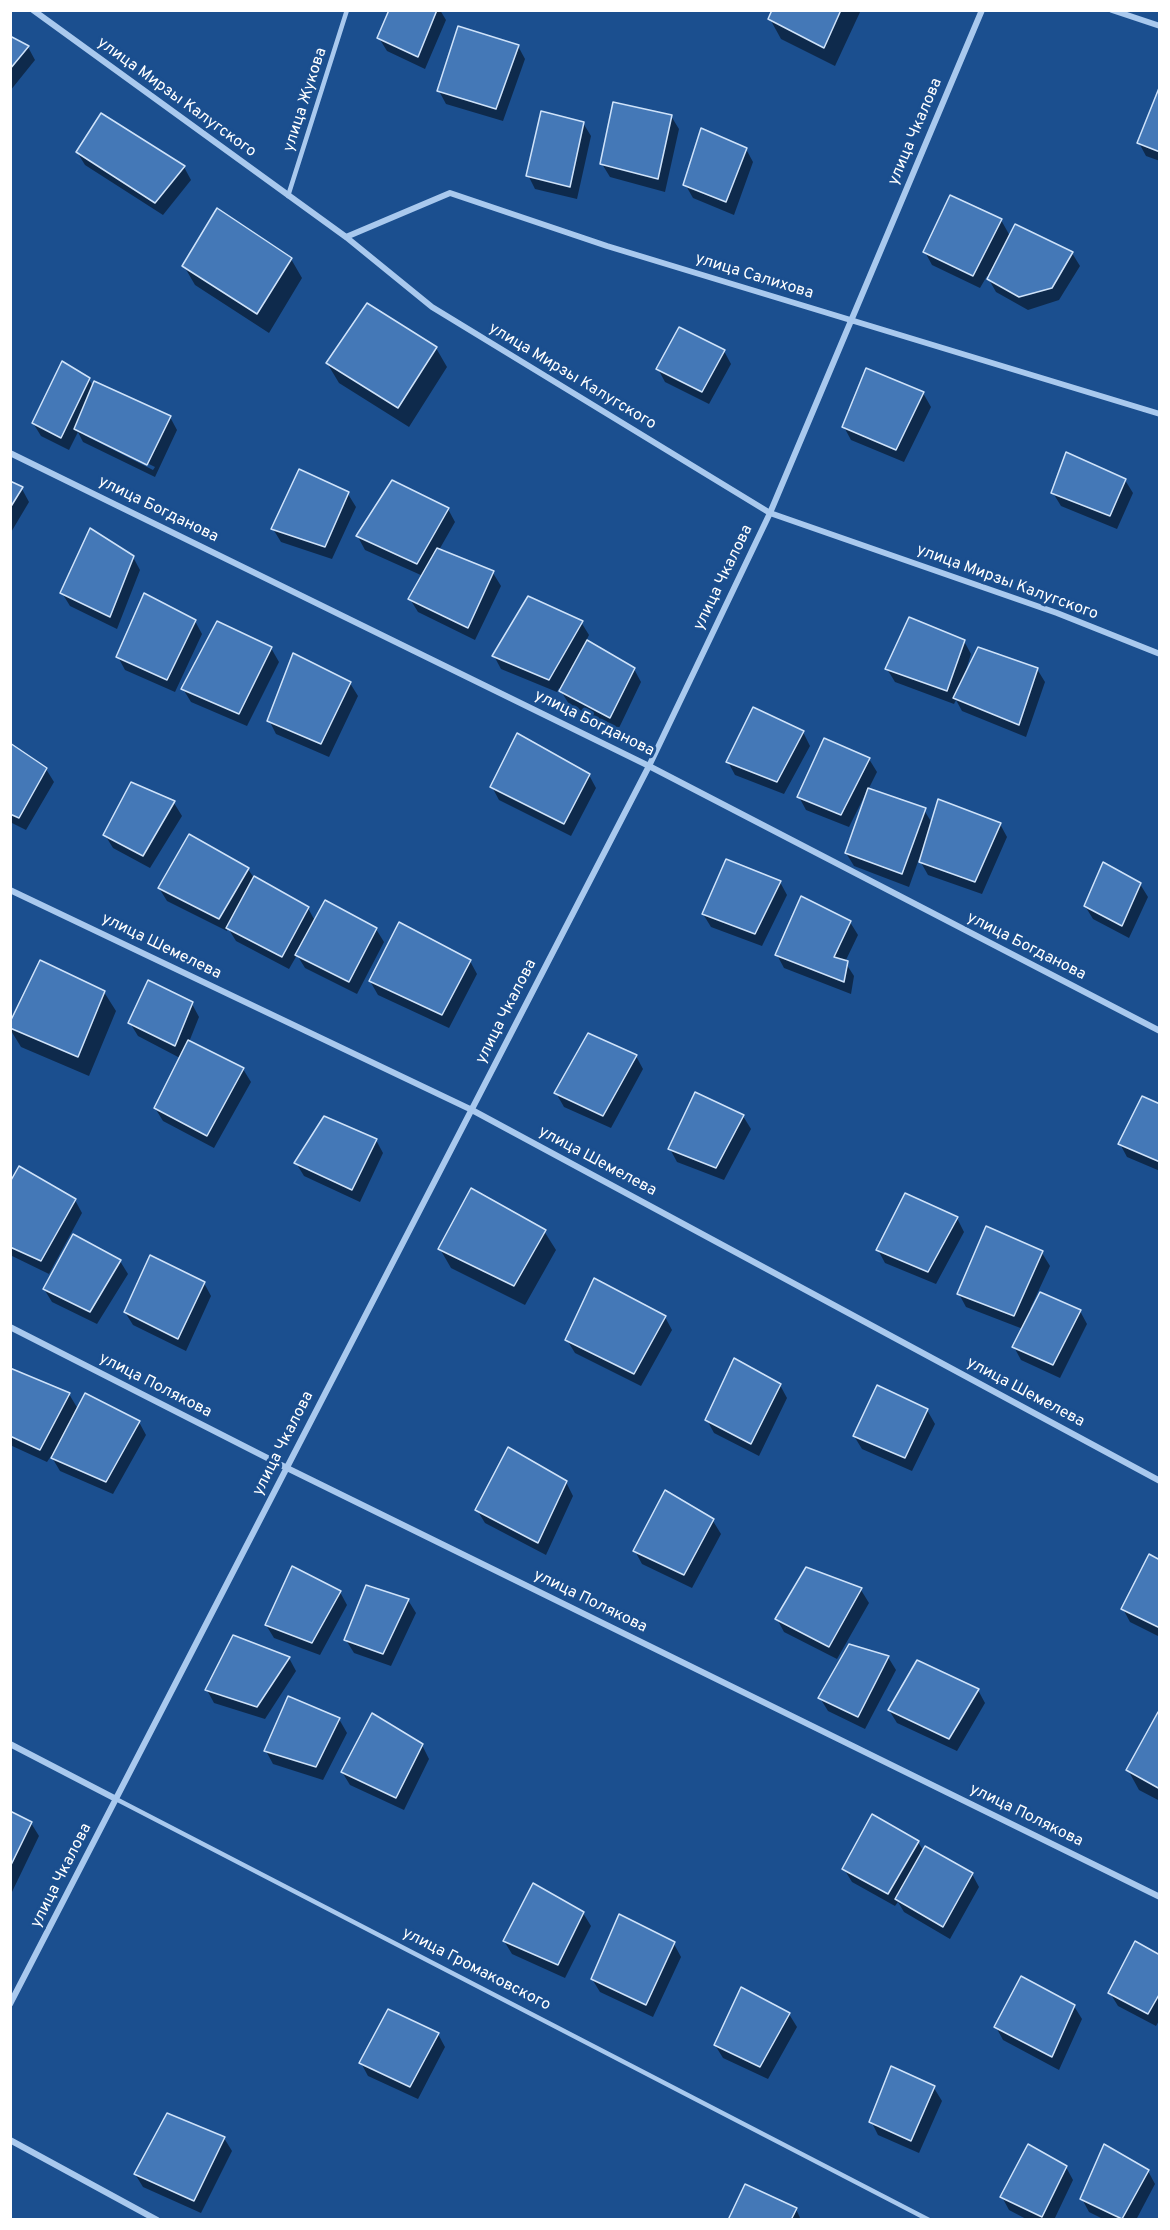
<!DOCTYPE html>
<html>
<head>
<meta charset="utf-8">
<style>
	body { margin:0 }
	#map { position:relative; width:1170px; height:2230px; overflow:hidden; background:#1b4f8f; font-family:Overpass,sans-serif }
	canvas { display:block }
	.frame { position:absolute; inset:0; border:12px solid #fff; pointer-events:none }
</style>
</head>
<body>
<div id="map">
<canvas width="1170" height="2230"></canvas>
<div class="frame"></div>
</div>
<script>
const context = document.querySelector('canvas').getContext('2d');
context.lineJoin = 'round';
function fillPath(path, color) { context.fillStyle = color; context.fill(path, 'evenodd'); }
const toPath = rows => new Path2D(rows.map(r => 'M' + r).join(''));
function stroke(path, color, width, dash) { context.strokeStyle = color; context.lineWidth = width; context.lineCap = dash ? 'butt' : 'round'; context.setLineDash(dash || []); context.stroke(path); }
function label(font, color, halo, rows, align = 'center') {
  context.font = font + ' Overpass,sans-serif'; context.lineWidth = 6; context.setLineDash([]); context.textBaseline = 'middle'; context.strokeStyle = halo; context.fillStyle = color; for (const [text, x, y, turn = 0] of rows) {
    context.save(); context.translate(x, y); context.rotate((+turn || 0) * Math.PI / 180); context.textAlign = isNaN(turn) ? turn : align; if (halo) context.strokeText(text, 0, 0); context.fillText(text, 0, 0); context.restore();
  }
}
fillPath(toPath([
	[391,10,440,10,446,20,425,69,387,51,379,38],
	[774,10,861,10,835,66,781,39,770,19],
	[10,37,28,47,35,60,10,91],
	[518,46,525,59,503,121,446,104,439,91],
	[1160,92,1160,161,1146,156,1139,143],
	[671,116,679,129,665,192,610,177,602,164],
	[583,123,591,136,577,199,535,189,528,175],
	[746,149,753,162,734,215,693,198,685,184],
	[77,152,184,167,191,180,163,215,85,165],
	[1001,220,1010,236,1072,253,1080,266,1059,300,1028,310,996,292,987,276,980,288,932,265,925,252],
	[291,259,302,278,269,333,195,285,184,266],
	[436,348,447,367,409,427,339,383,327,363],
	[724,351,731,364,709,404,665,382,658,369],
	[89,379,93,387,170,417,177,430,155,477,83,442,78,432,69,450,41,436,33,423],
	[84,432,155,467,153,470,84,435],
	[923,393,931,407,904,462,851,440,844,427],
	[1125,480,1133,493,1117,529,1061,506,1053,493],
	[10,483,22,489,29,502,10,534],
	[348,494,356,507,332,559,281,542,273,529],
	[448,509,455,522,439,550,493,573,501,586,475,640,418,612,410,599,423,576,365,550,358,537],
	[133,557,140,570,117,629,70,606,62,593],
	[195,621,202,634,175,692,125,670,118,657],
	[581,622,589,635,586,641,634,669,641,682,618,730,569,704,559,688,557,692,501,669,494,656],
	[964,641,971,654,966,670,968,671,1037,669,1045,682,1026,737,962,711,956,700,954,704,895,682,887,669],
	[271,648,279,662,247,726,191,702,183,689],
	[350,683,358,696,329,757,276,734,269,720],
	[803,732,810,746,784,794,735,775,728,762],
	[10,745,46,769,54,782,26,830,10,822],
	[869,759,877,772,868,790,924,810,932,823,1000,824,1007,837,982,894,928,875,919,859,909,887,854,866,846,853,867,796,865,795,849,827,806,810,799,797],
	[589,775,596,788,571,836,499,800,492,787],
	[132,783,174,803,182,816,150,868,113,848,105,835],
	[248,869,254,878,308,908,315,921,376,929,384,942,357,994,305,968,297,955,289,969,236,941,228,928,227,931,167,901,159,888],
	[780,882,787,895,762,946,711,927,703,914],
	[1140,884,1148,897,1129,938,1093,919,1085,906],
	[850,922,858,935,845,962,854,976,851,994,784,968,777,955],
	[470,961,477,974,449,1028,378,995,370,981],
	[104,992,116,1011,89,1076,21,1047,10,1029,10,1026],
	[192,1004,199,1017,189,1042,243,1069,251,1082,214,1148,163,1121,155,1108,180,1058,138,1036,130,1023],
	[636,1056,643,1069,611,1128,564,1107,556,1093],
	[1160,1106,1160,1171,1127,1157,1120,1144],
	[743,1116,751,1129,724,1180,677,1162,670,1149],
	[376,1140,383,1153,360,1202,304,1176,296,1163],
	[10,1185,75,1200,82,1213,49,1274,10,1255],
	[957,1218,964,1232,936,1284,885,1263,878,1250],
	[987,1228,1042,1253,1050,1266,1030,1309,1080,1311,1087,1324,1060,1378,1021,1360,1014,1347,1023,1329,966,1307,959,1294],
	[544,1231,556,1250,525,1305,451,1268,440,1249],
	[120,1261,128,1274,97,1324,52,1302,44,1289],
	[204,1283,211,1296,186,1351,133,1325,125,1312],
	[665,1317,672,1330,641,1386,575,1353,567,1340],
	[10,1369,69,1394,78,1409,139,1422,146,1435,113,1494,60,1471,51,1456,47,1462,10,1445],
	[780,1385,787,1398,759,1456,714,1433,707,1420],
	[927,1410,935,1424,912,1471,862,1449,854,1436],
	[566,1482,573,1496,546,1555,485,1523,477,1510],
	[665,1492,713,1521,721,1534,692,1588,642,1564,635,1551],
	[1160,1562,1160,1637,1130,1622,1123,1609],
	[806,1568,861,1590,869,1603,837,1659,784,1632,777,1619],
	[340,1592,347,1605,320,1655,274,1638,266,1625],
	[408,1600,416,1613,391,1666,354,1653,346,1640],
	[888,1657,896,1670,865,1729,828,1711,820,1698],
	[289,1658,296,1671,265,1719,214,1703,207,1690],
	[978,1690,985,1703,957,1751,897,1723,889,1710],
	[289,1698,339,1719,347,1733,323,1780,273,1764,266,1751],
	[1160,1714,1160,1801,1139,1790,1128,1770],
	[422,1745,429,1759,404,1810,350,1785,342,1772],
	[10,1813,31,1823,39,1836,11,1894],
	[918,1842,924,1852,972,1874,979,1887,950,1939,904,1912,898,1902,895,1906,852,1882,844,1869],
	[583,1913,591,1926,565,1978,512,1954,504,1941],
	[674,1944,681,1957,653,2017,600,1992,592,1979],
	[1160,1957,1160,2019,1156,2026,1118,2006,1110,1993],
	[1074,2006,1082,2019,1059,2070,1003,2040,996,2027],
	[789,2014,797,2027,768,2079,723,2058,715,2045],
	[438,2034,445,2047,418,2099,368,2076,361,2063],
	[934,2088,942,2101,919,2153,878,2135,871,2121],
	[224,2138,232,2151,201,2213,143,2187,135,2174],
	[1066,2167,1073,2180,1054,2220,1028,2220,1009,2210,1002,2197],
	[1148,2171,1155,2184,1136,2220,1105,2220,1089,2212,1082,2199],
	[796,2209,801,2220,730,2220]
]), '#0007');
const building = toPath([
	[389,10,437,10,418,57,377,38,389,10],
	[772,10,841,10,824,48,768,19,772,10],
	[458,26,519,45,496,109,437,91,458,26],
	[10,36,29,46,10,69,10,36],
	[1159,88,1160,89,1160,152,1137,143,1159,88],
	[613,102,672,115,658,179,600,164,613,102],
	[541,111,584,122,570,187,526,176,541,111],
	[101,113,185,166,155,203,76,152,101,113],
	[701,128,747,148,726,202,683,185,701,128],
	[950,195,1002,219,973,276,923,252,950,195],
	[217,208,292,258,257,314,182,266,217,208],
	[1015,224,1073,252,1052,288,1019,297,987,279,1015,224],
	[367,303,437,347,398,408,326,363,367,303],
	[679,327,725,350,702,392,656,369,679,327],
	[62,361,90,378,61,438,32,423,62,361],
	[866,368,924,392,896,450,842,427,866,368],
	[94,381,171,416,147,465,74,429,94,381],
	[1066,452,1126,479,1110,516,1051,493,1066,452],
	[299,469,349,492,325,547,271,529,299,469],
	[392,480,449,508,417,564,356,536,392,480],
	[10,481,23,487,10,508,10,481],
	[90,528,134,556,110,617,60,593,90,528],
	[437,548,494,571,468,628,408,599,437,548],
	[144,593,196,620,167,680,116,657,144,593],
	[528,596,583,621,549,680,492,656,528,596],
	[909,617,965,640,947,691,885,669,909,617],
	[217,621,272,647,239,714,181,689,217,621],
	[587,640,635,668,610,718,559,691,587,640],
	[978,647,1038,668,1019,725,953,698,978,647],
	[293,653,351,682,321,744,267,721,293,653],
	[753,707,804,731,777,782,726,762,753,707],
	[517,733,590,774,564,824,490,787,517,733],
	[824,738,870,758,841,815,797,797,824,738],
	[10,743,47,768,19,818,10,814,10,743],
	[131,782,175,801,143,856,103,835,131,782],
	[868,788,926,808,902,874,845,853,868,788],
	[938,799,1001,823,975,882,919,862,938,799],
	[189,834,249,868,219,919,158,888,189,834],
	[726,859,781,881,755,934,702,914,726,859],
	[1103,862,1141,883,1122,926,1084,906,1103,862],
	[254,876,309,907,282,957,226,928,254,876],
	[801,896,851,921,834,957,848,961,844,982,775,955,801,896],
	[325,900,377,928,349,982,295,955,325,900],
	[399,922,471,960,442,1015,369,981,399,922],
	[40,960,105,991,78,1057,10,1028,10,1022,40,960],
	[148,980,193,1002,175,1046,128,1023,148,980],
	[588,1033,637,1055,603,1116,554,1093,588,1033],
	[188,1040,244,1068,207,1136,154,1108,188,1040],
	[695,1092,744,1115,716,1168,668,1149,695,1092],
	[1142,1096,1160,1104,1160,1162,1118,1144,1142,1096],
	[324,1116,377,1139,352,1190,294,1163,324,1116],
	[19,1166,76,1199,41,1261,10,1247,10,1182,19,1166],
	[471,1188,546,1230,514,1286,438,1249,471,1188],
	[905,1193,958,1217,928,1272,876,1250,905,1193],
	[986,1226,1043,1251,1014,1316,957,1294,986,1226],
	[73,1234,121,1260,90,1312,43,1289,73,1234],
	[150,1255,205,1282,178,1339,124,1312,150,1255],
	[594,1278,666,1316,634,1374,565,1340,594,1278],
	[1040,1292,1081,1310,1053,1365,1012,1347,1040,1292],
	[734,1358,781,1384,751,1444,705,1420,734,1358],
	[10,1368,70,1393,40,1450,10,1436,10,1368],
	[877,1385,928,1409,905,1458,853,1436,877,1385],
	[85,1393,140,1421,106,1482,51,1458,85,1393],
	[508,1447,567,1481,538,1543,475,1510,508,1447],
	[665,1490,714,1519,684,1575,633,1551,665,1490],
	[1149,1554,1160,1560,1160,1628,1121,1609,1149,1554],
	[292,1566,341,1591,312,1643,265,1625,292,1566],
	[806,1567,862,1588,829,1647,775,1619,806,1567],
	[366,1585,409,1599,383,1654,344,1640,366,1585],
	[233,1635,290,1657,257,1707,205,1690,233,1635],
	[849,1644,889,1656,858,1717,818,1698,849,1644],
	[917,1660,979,1689,949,1739,888,1710,917,1660],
	[288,1696,340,1718,316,1767,264,1751,288,1696],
	[1158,1712,1160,1712,1160,1789,1126,1770,1158,1712],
	[372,1713,423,1744,396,1798,341,1772,372,1713],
	[10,1811,32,1822,10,1867,10,1811],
	[872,1814,919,1841,888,1894,842,1869,872,1814],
	[925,1846,973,1873,943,1927,895,1899,925,1846],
	[533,1883,584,1912,558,1965,503,1941,533,1883],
	[619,1914,675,1942,646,2005,591,1979,619,1914],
	[1135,1941,1160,1955,1160,1993,1148,2014,1108,1993,1135,1941],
	[1021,1976,1075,2005,1052,2057,994,2027,1021,1976],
	[741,1987,790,2013,760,2067,714,2045,741,1987],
	[388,2009,439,2033,410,2087,359,2063,388,2009],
	[891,2066,935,2086,911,2141,869,2122,891,2066],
	[167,2113,225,2137,194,2201,134,2174,167,2113],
	[1028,2144,1067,2166,1042,2217,1000,2197,1028,2144],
	[1104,2144,1149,2170,1122,2219,1080,2199,1104,2144],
	[745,2184,797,2208,791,2220,728,2220,745,2184]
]);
fillPath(building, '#4478b7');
stroke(building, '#cfe3fa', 1.5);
stroke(toPath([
	[288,196,347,10],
	[116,1799,929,2220]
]), '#a9c9ee', 4.5);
stroke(toPath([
	[33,10,346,237,432,307,770,513,1057,613,1160,654],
	[1112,10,1160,26],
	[346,237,450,193,607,246,1160,414],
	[10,453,649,766,1160,1031],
	[10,890,472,1110,1160,1481],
	[10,1327,287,1468,1160,1897],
	[10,1744,116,1799],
	[10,2004,649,766,770,513,982,10],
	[10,2140,157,2220]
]), '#a9c9ee', 6);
label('16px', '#fff', '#1b4f8f', [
	["улица Мирзы Калугского",176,98,36],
	["улица Жукова",306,100,-72],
	["улица Чкалова",916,132,-67],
	["улица Салихова",754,277,17],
	["улица Мирзы Калугского",572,377,31],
	["улица Богданова",158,510,26],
	["улица Чкалова",724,578,-64],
	["улица Мирзы Калугского",1007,583,20],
	["улица Богданова",594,724,26],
	["улица Шемелева",161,947,26],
	["улица Богданова",1026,947,27],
	["улица Чкалова",507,1012,-63],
	["улица Шемелева",597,1162,28],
	["улица Полякова",155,1386,27],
	["улица Шемелева",1025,1393,28],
	["улица Чкалова",284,1444,-63],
	["улица Полякова",590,1602,26],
	["улица Полякова",1026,1816,26],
	["улица Чкалова",62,1876,-63],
	["улица Громаковского",476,1970,27]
]);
</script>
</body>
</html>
